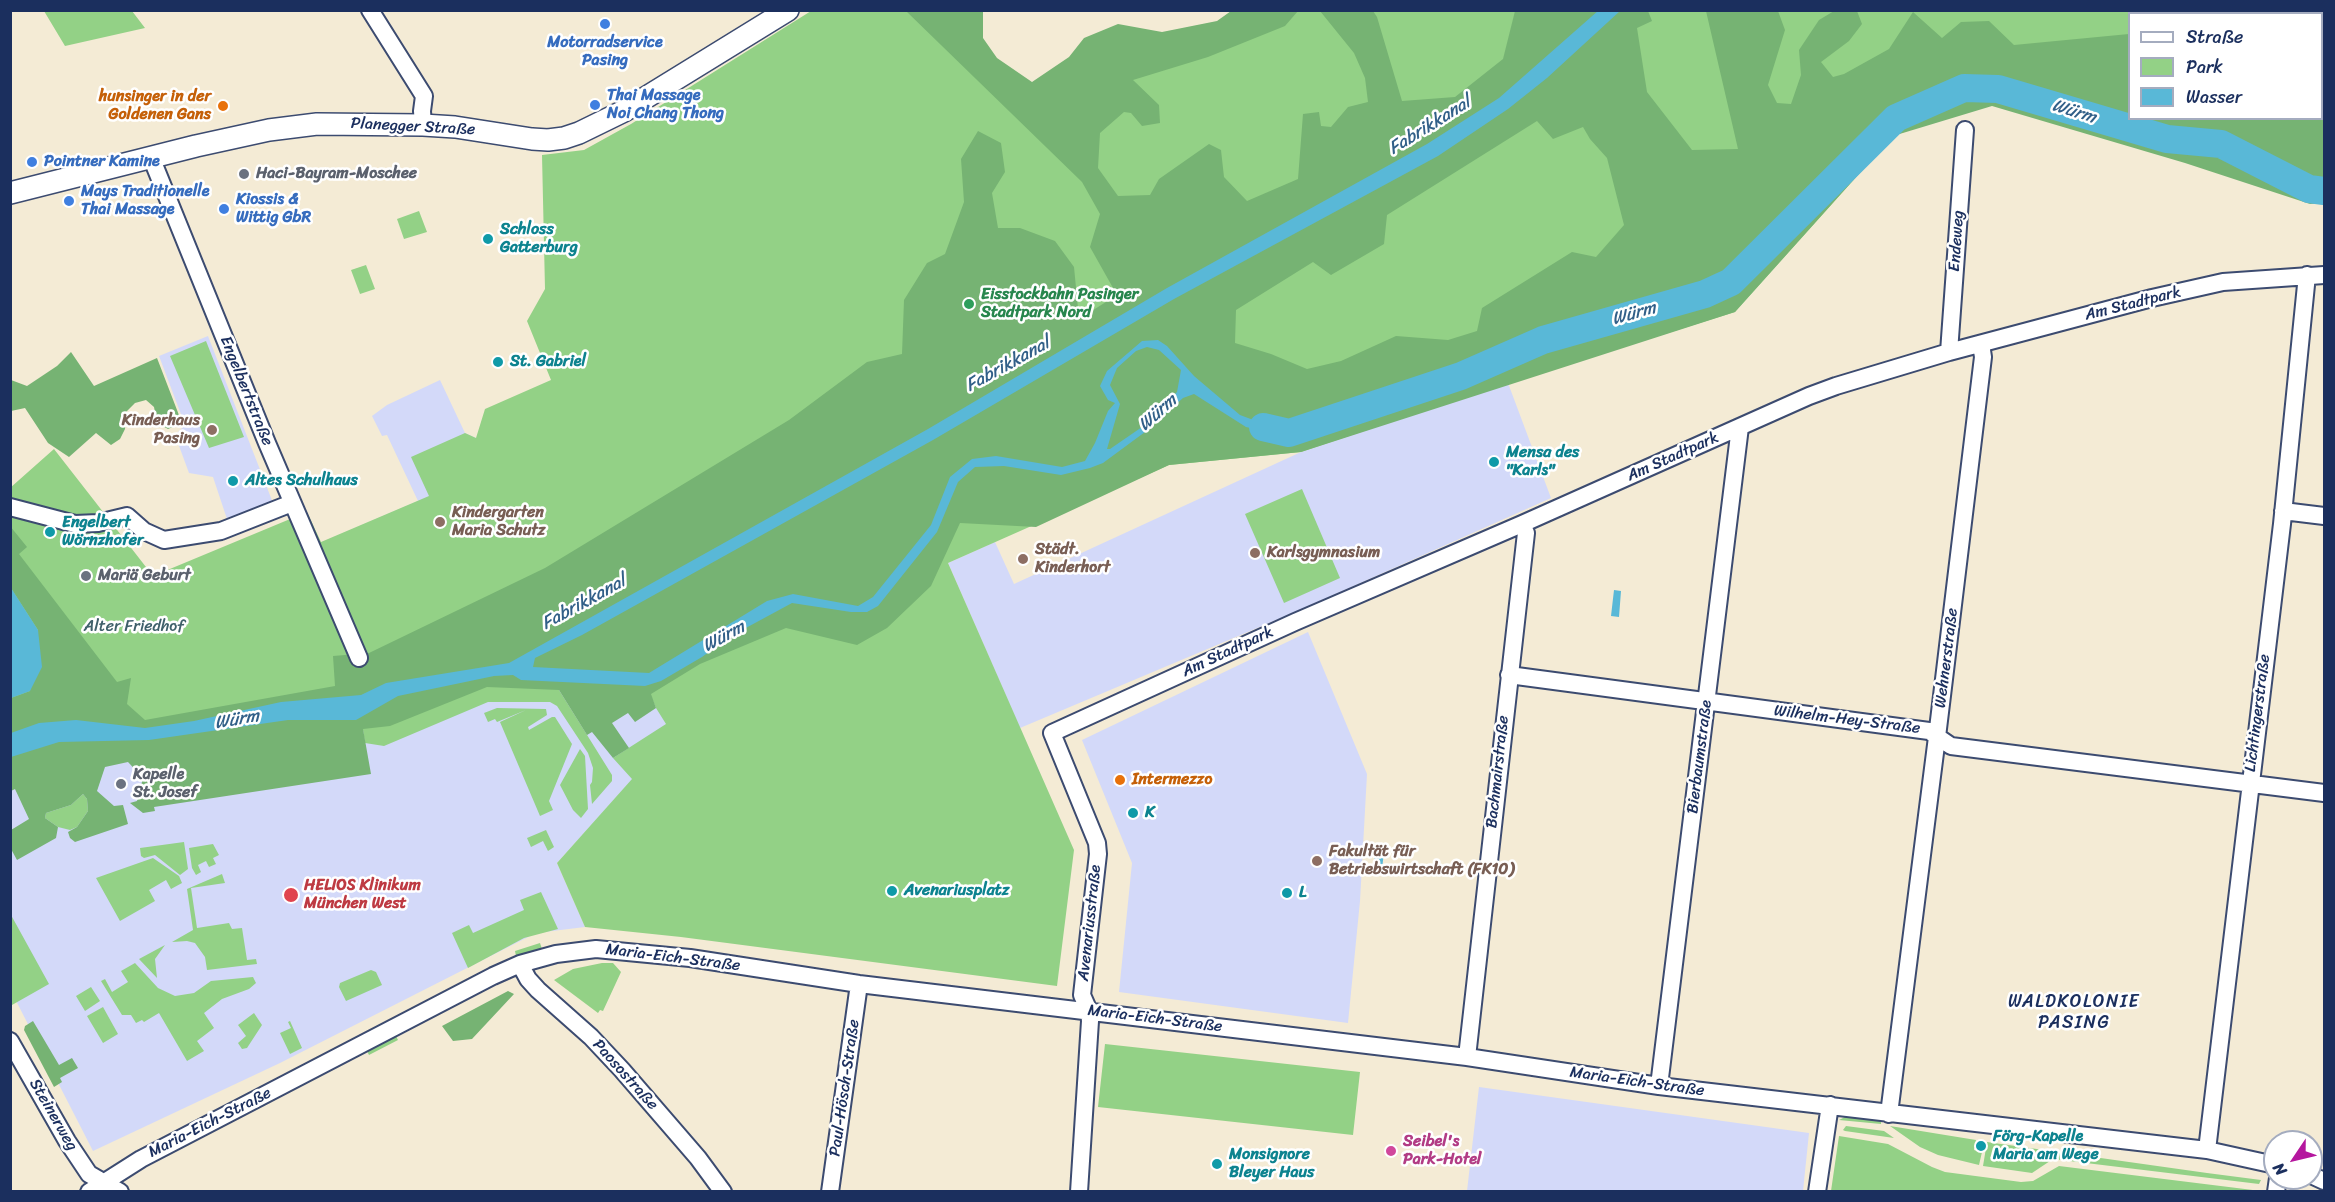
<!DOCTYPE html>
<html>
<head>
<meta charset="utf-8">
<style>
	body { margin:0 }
	#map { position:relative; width:2335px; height:1202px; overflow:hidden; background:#f4ebd5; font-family:Sriracha,sans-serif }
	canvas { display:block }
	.frame { position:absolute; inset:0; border:12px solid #1b2f5e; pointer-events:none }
	.legend { position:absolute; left:2128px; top:12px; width:195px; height:108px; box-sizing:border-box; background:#fff; border:2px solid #a4acbf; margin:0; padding:8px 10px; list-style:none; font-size:18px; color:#1b2f5e }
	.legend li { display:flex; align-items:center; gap:12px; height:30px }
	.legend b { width:30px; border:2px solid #a4acbf }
	.north { position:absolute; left:2263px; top:1130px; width:60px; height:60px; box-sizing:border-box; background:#fff; border:2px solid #a4acbf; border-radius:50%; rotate:235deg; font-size:16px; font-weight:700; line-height:24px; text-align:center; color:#1b2f5e }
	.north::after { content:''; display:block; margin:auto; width:21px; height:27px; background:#b5179e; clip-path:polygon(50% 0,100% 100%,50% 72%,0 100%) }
</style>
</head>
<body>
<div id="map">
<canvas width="2335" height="1202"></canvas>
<div class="frame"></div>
<ul class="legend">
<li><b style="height:8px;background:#fff"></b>Straße</li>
<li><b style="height:16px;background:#93d186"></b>Park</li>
<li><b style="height:16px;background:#59b8d7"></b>Wasser</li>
</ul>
<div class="north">N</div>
</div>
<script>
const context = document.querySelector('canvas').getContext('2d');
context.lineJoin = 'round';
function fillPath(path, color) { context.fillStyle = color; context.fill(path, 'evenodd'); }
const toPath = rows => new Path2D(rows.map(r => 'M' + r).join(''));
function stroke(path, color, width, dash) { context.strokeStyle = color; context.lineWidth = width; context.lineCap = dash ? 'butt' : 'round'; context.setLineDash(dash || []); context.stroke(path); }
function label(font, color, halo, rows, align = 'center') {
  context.font = font + ' Sriracha,sans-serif'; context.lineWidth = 5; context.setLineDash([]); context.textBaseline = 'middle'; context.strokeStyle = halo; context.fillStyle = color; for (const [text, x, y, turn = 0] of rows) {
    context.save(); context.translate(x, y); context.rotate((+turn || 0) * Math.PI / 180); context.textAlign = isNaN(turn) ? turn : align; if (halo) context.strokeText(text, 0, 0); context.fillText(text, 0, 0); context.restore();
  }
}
fillPath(toPath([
	[208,336,273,503,227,519,213,477,189,473,175,435,185,425,159,356],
	[440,380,465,433,476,438,532,574,320,543,418,501,387,435,382,436,372,416,387,405],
	[1508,383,1551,498,1300,610,1020,728,948,563,995,542,1014,584,1301,452],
	[1308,632,1367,774,1360,901,1348,1023,1119,992,1132,863,1082,740],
	[487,687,714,689,557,863,585,927,536,933,280,1063,93,1151,11,991,11,774],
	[1479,1087,1809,1133,1803,1191,1467,1191]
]), '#d3d9f9');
fillPath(toPath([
	[44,11,132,11,145,28,65,46],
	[811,11,963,11,999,96,1293,11,2324,11,2324,201,2185,162,1985,102,1893,136,1735,312,1508,383,1301,452,1169,465,948,563,1074,850,1057,986,681,937,585,927,557,863,632,779,613,758,666,724,656,708,650,694,559,690,612,775,612,781,592,804,590,785,592,782,593,768,588,753,557,706,550,702,488,702,384,746,365,743,363,730,11,774,10,488,54,449,153,576,307,512,321,542,429,496,411,457,465,433,476,438,485,409,551,380,527,321,545,289,542,155,584,150,631,124],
	[2130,14,2322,14,2322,118,2130,118],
	[419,211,427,232,404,239,397,219],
	[366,265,375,289,360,294,351,270],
	[206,341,244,437,209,448,170,356],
	[1302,489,1340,578,1284,603,1245,514],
	[497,708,546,709,547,715,528,727,529,730,552,717,555,717,572,744,549,801,553,810,540,816,500,722,526,710,497,722,495,719,488,722,484,713],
	[580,749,585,756,588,809,581,818,573,810,560,785],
	[83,794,87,799,88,811,77,827,70,830,58,827,45,818,46,813,71,805],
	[546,830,554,847,548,851,543,841,531,847,527,838],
	[184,842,188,869,180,875,155,855,144,858,141,856,140,848],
	[213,844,219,855,213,858,216,864,209,867,206,861,198,865,201,872,196,875,192,868,189,848],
	[153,858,179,876,182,883,171,889,166,880,149,890,155,901,120,921,96,878],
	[222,874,225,883,191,888,197,928,229,923,232,929,242,928,247,960,256,959,257,964,207,970,205,957,195,943,187,941,172,942,193,930,187,889],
	[541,892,558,929,524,938,468,968,452,933,469,925,473,933,524,910,520,900],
	[11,915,49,984,12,1005,10,1003],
	[540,943,542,949,516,956,515,951],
	[165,945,155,959,157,978,139,959],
	[135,963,158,988,175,996,194,993,211,981,253,977,256,983,249,989,222,999,204,1013,214,1028,197,1041,204,1051,187,1061,159,1013,144,1022,142,1020,136,1023,131,1015,122,1015,101,981,105,979,112,992,128,982,121,971],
	[602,963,613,963,621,972,603,1011,600,1010,598,1013,554,980,573,969],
	[371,970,376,972,382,985,346,1001,339,987,340,983],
	[91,987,100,1001,85,1011,76,996],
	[103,1007,118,1034,103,1043,87,1016],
	[254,1013,262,1025,247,1048,242,1049,238,1043,246,1036,238,1025],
	[290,1021,302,1048,290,1054,280,1033,291,1028,288,1022],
	[395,1034,398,1040,369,1055,366,1049],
	[1105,1044,1360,1072,1353,1135,1098,1107],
	[1847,1116,1881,1120,1881,1124,1839,1120],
	[1846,1126,1884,1131,1894,1138,1845,1131,1843,1130],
	[1890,1126,1976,1140,1974,1150,1982,1152,1979,1165,1938,1155,1920,1147],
	[1839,1136,1888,1144,1932,1167,1945,1172,2021,1182,2033,1181,2059,1166,2261,1191,1831,1191],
	[1987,1142,2207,1173,2261,1180,2259,1184,2053,1159,2032,1173,1983,1166]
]), '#93d186');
fillPath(toPath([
	[2217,10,2324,11,2324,203,2310,204,2185,163,1992,106,1893,136,1735,312,1301,452,1169,465,1036,527,960,523,931,586,887,628,857,645,786,628,700,664,651,694,656,708,635,722,628,713,612,723,629,748,613,758,592,732,587,735,559,690,487,687,390,726,363,729,371,774,154,807,155,811,143,813,130,803,137,801,143,778,128,762,105,767,97,791,114,806,123,805,128,824,75,842,70,838,68,832,77,827,88,811,87,799,83,794,71,805,46,813,45,818,58,827,56,838,17,860,11,849,11,830,29,819,15,789,11,791,11,698,30,691,38,630,11,588,10,526,27,547,19,554,117,682,131,678,127,704,145,720,335,686,333,656,369,653,545,568,789,420,867,362,902,354,904,300,927,263,945,254,964,202,961,159,978,131,1001,143,1005,172,992,193,998,228,1020,228,1055,241,1074,267,1079,319,1117,295,1090,247,1100,214,1082,182,906,11,983,11,983,38,997,58,1032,82,1069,57,1084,38,1118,24,1162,32,1217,21,1231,11,1298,11,1285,26,1208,57,1133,80,1159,105,1160,123,1142,126,1131,113,1124,112,1100,133,1098,168,1118,196,1150,195,1159,179,1209,144,1221,150,1224,177,1247,201,1298,179,1303,114,1319,112,1321,126,1331,127,1348,107,1368,102,1365,78,1354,53,1320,11,1373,11,1377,17,1402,101,1455,97,1503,59,1515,11,1648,11,1652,21,1637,28,1647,92,1692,150,1738,149,1706,11,1778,11,1785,30,1768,85,1777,103,1791,104,1801,75,1799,50,1819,20,1834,11,1857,11,1862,24,1849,41,1821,62,1833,77,1844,74,1889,49,1913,12,1942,38,1961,22,1989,21,2014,45,2129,34,2130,118,2322,118,2322,14,2213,13],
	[1537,121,1553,139,1583,127,1590,139,1607,158,1624,225,1596,257,1572,252,1482,308,1477,331,1448,340,1396,336,1341,361,1307,369,1271,354,1235,343,1236,310,1313,262,1331,275,1384,244,1387,215],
	[71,352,94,386,157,358,182,423,168,429,157,423,154,407,146,400,135,403,126,412,125,429,120,439,111,445,96,433,69,457,48,443,25,408,11,411,11,380,27,386,57,366],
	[508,991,514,994,472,1039,453,1041,442,1026],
	[33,1021,59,1065,72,1058,78,1068,60,1078,62,1082,54,1087,24,1030,25,1026]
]), '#76b373');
fillPath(toPath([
	[1599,10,1620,11,1547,78,1508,109,1438,156,1174,299,933,440,582,635,535,658,533,667,649,673,767,601,793,594,858,606,873,597,931,525,950,477,972,459,996,456,1062,467,1085,461,1095,443,1108,411,1115,403,1108,400,1100,386,1107,371,1142,341,1158,340,1167,346,1194,376,1240,415,1272,427,1298,425,1302,433,1286,436,1246,427,1194,394,1183,398,1145,432,1103,463,1090,468,1061,475,1004,466,975,467,958,482,937,532,878,606,867,612,851,612,792,603,731,636,702,657,661,681,645,686,521,680,513,675,494,676,398,696,356,720,288,720,149,740,59,742,11,757,11,733,39,723,76,720,145,728,194,721,281,702,361,695,386,683,509,663,928,429,1167,288,1427,144,1499,98],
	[1147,347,1159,350,1181,370,1177,392,1142,427,1110,449,1107,449,1120,404,1110,385,1117,368,1136,351],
	[11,588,38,630,42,667,30,691,11,698],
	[1614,590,1621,591,1619,617,1611,616],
	[1375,851,1384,852,1382,869,1373,868]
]), '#59b8d7');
stroke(toPath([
	[1263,427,1289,433,1461,376,1543,340,1705,294,1731,282,1896,118,1964,88,1998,89,2167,139,2221,144,2309,189,2324,191]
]), '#59b8d7', 28);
const minor = toPath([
	[370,10,424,96,422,111,423,125],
	[151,157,267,443,359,658],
	[1949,352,1965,130],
	[10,507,75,524,98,523,127,516,144,531,164,540,221,531,292,503],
	[2283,511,2324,516],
	[1509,675,1929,731,1951,746,2324,793],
	[520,964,528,979,538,990,591,1037,622,1070,698,1158,723,1192],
	[10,1041,67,1141,89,1174,120,1192],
	[1467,1057,1526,533,1522,524],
	[1659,1086,1740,427],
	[1889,1114,1937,737,1983,357,1981,344],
	[2207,1150,2282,524,2307,275],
	[2311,1175,2324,1181],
	[89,1192,141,1159,493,976,520,964,556,954,596,949,690,958,859,984,1467,1057,1659,1086,2207,1150,2275,1165],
	[830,1192,859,984],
	[1079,1192,1090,1021,1089,1011,1082,995,1098,854,1097,843,1052,733,1295,622,1522,524,1809,396,1836,386,1949,352,2152,298,2223,282,2324,275],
	[1817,1192,1830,1105],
	[2276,1192,2278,1178]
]);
const major = toPath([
	[10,193,196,146,269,130,317,124,423,125,455,127,532,139,548,140,564,138,579,133,624,111,788,10]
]);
stroke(minor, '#3c4b70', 20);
stroke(major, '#3c4b70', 24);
stroke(minor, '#fff', 16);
stroke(major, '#fff', 21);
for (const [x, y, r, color] of [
	[605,24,6,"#3f7fe0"],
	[595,105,6,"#3f7fe0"],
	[223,106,6,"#e8710a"],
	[32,162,6,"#3f7fe0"],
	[244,174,6,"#6b7280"],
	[69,201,6,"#3f7fe0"],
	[224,209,6,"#3f7fe0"],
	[488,239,6,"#0f9aa8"],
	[969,304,6,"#2e9e5b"],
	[498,362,6,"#0f9aa8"],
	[212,430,6,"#8d6e63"],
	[1494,462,6,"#0f9aa8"],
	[233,481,6,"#0f9aa8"],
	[440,522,6,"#8d6e63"],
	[50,532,6,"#0f9aa8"],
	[1255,553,6,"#8d6e63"],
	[1023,559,6,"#8d6e63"],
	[86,576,6,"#6b7280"],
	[1120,780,6,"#e8710a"],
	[121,784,6,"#6b7280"],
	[1133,813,6,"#0f9aa8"],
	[1317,861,6,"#8d6e63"],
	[892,891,6,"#0f9aa8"],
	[1287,893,6,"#0f9aa8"],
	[291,895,8,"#e0444e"],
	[1981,1146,6,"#0f9aa8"],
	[1391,1151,6,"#d1479c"],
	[1217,1164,6,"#0f9aa8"]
]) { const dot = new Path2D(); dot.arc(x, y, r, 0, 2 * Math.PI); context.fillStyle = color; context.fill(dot); stroke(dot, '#fff', 2); }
label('bold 16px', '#366cbe', '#fff', [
	["Motorradservice",605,43,"center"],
	["Pasing",605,61,"center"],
	["Thai Massage",607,96],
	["Noi Chang Thong",607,114],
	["Pointner Kamine",44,162],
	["Mays Traditionelle",81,192],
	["Thai Massage",81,210],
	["Kiossis &",236,200],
	["Wittig GbR",236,218]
], 'left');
label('bold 16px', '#c56008', '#fff', [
	["hunsinger in der",211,97],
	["Goldenen Gans",211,115],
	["Intermezzo",1132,780,"left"]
], 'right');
label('16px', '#1b2f5e', '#fff', [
	["Planegger Straße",413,127,3],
	["Endeweg",1957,241,-86],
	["Am Stadtpark",2133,304,-14],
	["Engelbertstraße",246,391,68],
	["Am Stadtpark",1673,457,-24],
	["Am Stadtpark",1228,652,-25],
	["Wehnerstraße",1947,658,-83],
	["Lichtingerstraße",2258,713,-83],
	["Wilhelm-Hey-Straße",1847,720,7],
	["Bierbaumstraße",1700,757,-83],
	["Bachmairstraße",1498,772,-84],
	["Avenariusstraße",1090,923,-84],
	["Maria-Eich-Straße",673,958,7],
	["Maria-Eich-Straße",1155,1019,7],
	["Paosostraße",625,1075,48],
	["Maria-Eich-Straße",1637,1082,8],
	["Paul-Hösch-Straße",845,1088,-82],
	["Steinerweg",53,1115,60],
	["Maria-Eich-Straße",210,1123,-27]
]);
label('bold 16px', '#5b616d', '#fff', [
	["Haci-Bayram-Moschee",256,174],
	["Mariä Geburt",98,576],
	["Kapelle",133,775],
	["St. Josef",133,793]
], 'left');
label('bold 16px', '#0d838f', '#fff', [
	["Schloss",500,230],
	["Gatterburg",500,248],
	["St. Gabriel",510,362],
	["Mensa des",1506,453],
	["\"Karls\"",1506,471],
	["Altes Schulhaus",245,481],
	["Engelbert",62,523],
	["Wörnzhofer",62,541],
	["K",1145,813],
	["Avenariusplatz",904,891],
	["L",1299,893],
	["Förg-Kapelle",1993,1137],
	["Maria am Wege",1993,1155],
	["Monsignore",1229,1155],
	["Bleyer Haus",1229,1173]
], 'left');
label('bold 16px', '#27864d', '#fff', [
	["Eisstockbahn Pasinger",981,295],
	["Stadtpark Nord",981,313]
], 'left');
label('bold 16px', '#785e54', '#fff', [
	["Kinderhaus",200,421,"right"],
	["Pasing",200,439,"right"],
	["Kindergarten",452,513],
	["Maria Schutz",452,531],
	["Städt.",1035,550],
	["Kinderhort",1035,568],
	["Karlsgymnasium",1267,553],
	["Fakultät für",1329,852],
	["Betriebswirtschaft (FK10)",1329,870]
], 'left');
label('16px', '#3f606a', '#fff', [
	["Alter Friedhof",134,627]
]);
label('bold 16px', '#be3a42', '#fff', [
	["HELIOS Klinikum",304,886],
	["München West",304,904]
], 'left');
label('bold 16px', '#b23c85', '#fff', [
	["Seibel's",1403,1142],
	["Park-Hotel",1403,1160]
], 'left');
label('italic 18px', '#315f88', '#fff', [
	["Würm",2074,112,17],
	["Fabrikkanal",1430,126,-32],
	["Würm",1634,314,-16],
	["Fabrikkanal",1008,365,-29],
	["Würm",1158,413,-42],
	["Fabrikkanal",584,603,-29],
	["Würm",724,637,-29],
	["Würm",237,720,-10]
]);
context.letterSpacing = '1.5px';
label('18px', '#1b2f5e', '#fff', [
	["WALDKOLONIE",2074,1002],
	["PASING",2074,1023]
]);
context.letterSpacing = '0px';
</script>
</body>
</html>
